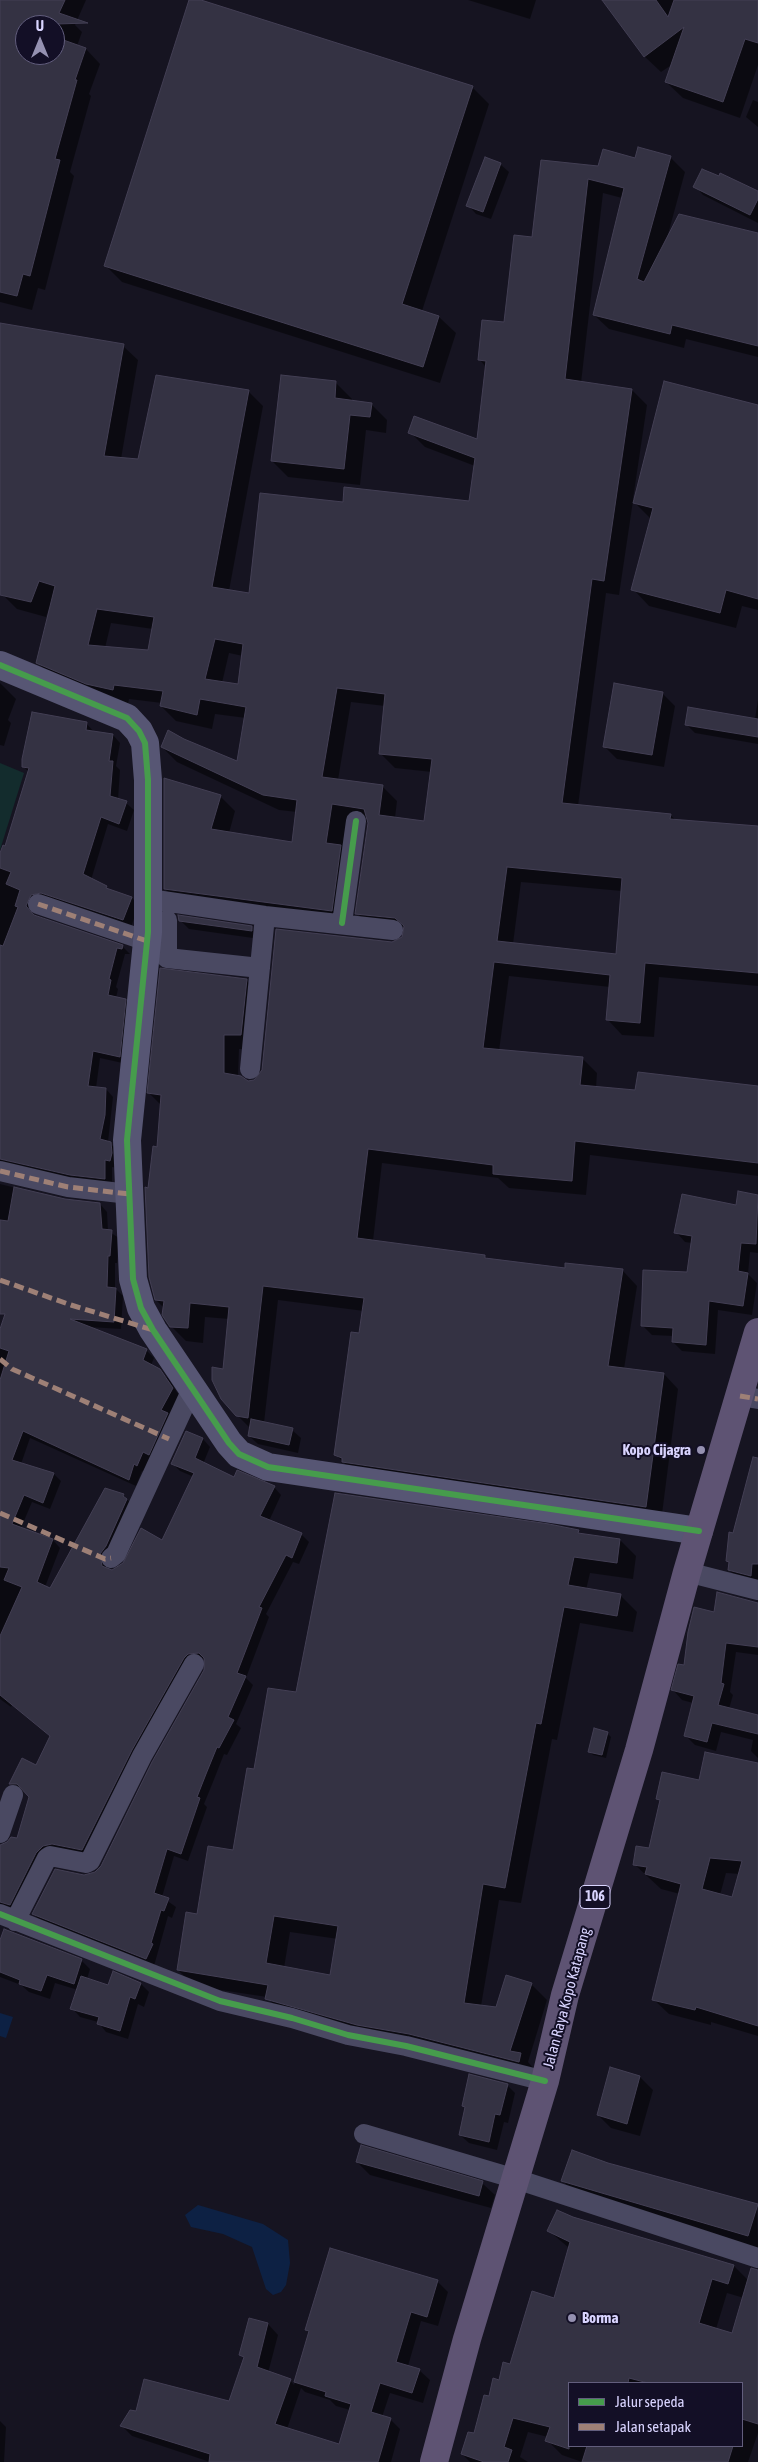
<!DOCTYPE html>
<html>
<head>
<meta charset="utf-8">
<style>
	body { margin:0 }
	#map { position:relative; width:758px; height:2462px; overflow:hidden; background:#161421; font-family:"Asap Condensed",sans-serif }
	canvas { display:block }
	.legend { position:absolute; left:568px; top:2382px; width:175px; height:65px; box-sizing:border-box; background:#130f26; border:1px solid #625e7d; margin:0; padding:6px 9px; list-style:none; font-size:15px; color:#d9d4ff }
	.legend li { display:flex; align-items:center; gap:10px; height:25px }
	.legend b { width:25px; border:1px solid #625e7d }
	.north { position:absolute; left:15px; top:15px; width:50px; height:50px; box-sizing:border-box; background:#130f26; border:1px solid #625e7d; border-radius:50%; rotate:0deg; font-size:14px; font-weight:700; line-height:20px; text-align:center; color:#d9d4ff }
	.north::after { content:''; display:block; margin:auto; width:18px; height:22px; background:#9591b1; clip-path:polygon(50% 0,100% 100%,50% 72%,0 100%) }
</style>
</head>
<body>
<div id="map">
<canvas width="758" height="2462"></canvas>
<ul class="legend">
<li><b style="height:6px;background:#469c4c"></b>Jalur sepeda</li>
<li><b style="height:6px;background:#9e8076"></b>Jalan setapak</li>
</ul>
<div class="north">U</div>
</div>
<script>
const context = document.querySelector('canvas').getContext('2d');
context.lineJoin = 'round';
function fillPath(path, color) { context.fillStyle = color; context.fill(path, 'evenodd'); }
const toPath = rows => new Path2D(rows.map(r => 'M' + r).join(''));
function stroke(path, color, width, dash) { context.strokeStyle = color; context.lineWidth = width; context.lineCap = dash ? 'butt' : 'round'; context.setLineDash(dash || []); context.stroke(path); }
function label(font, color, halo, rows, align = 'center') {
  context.font = font + ' "Asap Condensed",sans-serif'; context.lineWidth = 4; context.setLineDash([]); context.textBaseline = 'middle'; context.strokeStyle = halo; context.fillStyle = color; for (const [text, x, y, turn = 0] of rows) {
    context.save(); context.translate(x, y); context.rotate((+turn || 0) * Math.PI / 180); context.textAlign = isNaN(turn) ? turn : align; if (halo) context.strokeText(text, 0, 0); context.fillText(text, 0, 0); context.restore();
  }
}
fillPath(toPath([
	[0,763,24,773,0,850]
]), '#132c2d');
fillPath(toPath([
	[0,2013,13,2017,6,2038,0,2036],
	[198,2205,263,2224,288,2240,290,2263,286,2285,281,2292,273,2295,266,2289,252,2247,223,2234,191,2227,185,2215]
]), '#0d2144');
fillPath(toPath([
	[0,0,86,0,75,25,82,32,77,46,86,49,100,64,89,94,91,96,70,172,74,176,45,290,38,288,32,310,0,302],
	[25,25,55,25,55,55,25,55],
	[190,0,197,0,472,87,489,104,422,311,439,317,456,333,440,383,122,282,105,265],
	[468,0,536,0,530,19],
	[608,0,758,0,758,65,740,118,683,98,666,82,673,64,661,72,644,56],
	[753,100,758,102,758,127,746,117],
	[670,157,685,172,667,238,758,234,758,357,686,339,684,348,609,329,594,315,622,198,603,193,581,383,632,390,647,405,633,499,635,499,758,407,758,610,742,606,736,628,649,606,633,589,650,518,633,501,619,595,606,593,578,806,670,815,676,820,758,827,758,986,659,977,654,1037,622,1035,608,1020,610,987,509,976,499,1051,582,1058,597,1073,596,1088,637,1091,758,1088,758,1176,590,1155,586,1195,509,1188,498,1178,382,1163,373,1241,485,1256,489,1260,566,1269,623,1271,637,1286,624,1369,664,1374,678,1389,661,1522,358,1477,336,1455,364,1311,278,1300,264,1423,292,1430,301,1438,298,1453,258,1444,249,1436,251,1429,237,1415,224,1370,229,1319,205,1317,203,1343,186,1341,171,1326,164,1308,156,1300,149,1189,158,1148,161,1105,149,1093,246,980,261,995,256,1050,239,1049,238,1077,248,1082,256,1081,392,943,404,937,404,933,371,928,357,913,369,822,347,819,342,848,355,861,346,926,180,904,165,889,220,796,235,811,229,833,293,843,297,812,279,810,177,762,162,747,183,740,238,763,246,718,215,714,212,729,176,721,161,706,162,703,129,699,128,704,53,678,38,663,51,609,49,608,46,617,17,609,2,594,0,584,0,325,123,346,138,360,121,459,139,461,248,391,263,406,229,591,250,594,344,504,471,502,475,466,425,447,410,432,478,441,486,367,479,359,505,324,533,239,542,161,599,168,636,159],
	[111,623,153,629,149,652,105,648],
	[229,653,243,656,239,685,222,683],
	[351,702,385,706,380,753,395,768,432,772,425,822,395,818,397,801,382,786,338,780],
	[521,882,622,891,618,956,513,944],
	[500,164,509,172,491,219,476,214,468,205],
	[695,186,758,193,758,223,703,195],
	[336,383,352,399,352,401,371,404,387,420,386,433,366,430,360,485,288,477,272,461],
	[0,683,16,699,8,720,11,723,4,746,0,745],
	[662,693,675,706,664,767,617,759,604,746],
	[758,700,758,744,695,733,686,724,755,719],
	[86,723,94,732,113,735,120,743,116,766,120,770,118,800,126,803,134,810,127,831,108,824,91,880,110,890,132,898,139,905,131,927,38,902,33,914,122,946,130,954,125,954,116,987,118,989,116,998,125,1000,133,1008,127,1064,100,1058,96,1088,106,1089,113,1097,108,1142,119,1151,118,1168,112,1167,112,1186,0,1170,0,857,6,848,29,772,23,766],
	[180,920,251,927,260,936,260,939,189,929],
	[0,1184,65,1200,100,1204,107,1212,108,1231,119,1238,117,1263,115,1263,115,1288,123,1296,121,1329,89,1327,146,1350,154,1358,151,1365,168,1378,180,1397,145,1472,142,1471,136,1486,30,1438,21,1464,54,1474,61,1481,50,1509,32,1502,21,1528,53,1540,60,1548,45,1587,50,1590,123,1495,134,1507,106,1568,108,1570,119,1569,162,1542,194,1477,180,1471,172,1463,186,1433,203,1439,210,1447,203,1464,234,1479,274,1487,281,1495,269,1521,301,1534,309,1542,299,1564,293,1562,266,1614,269,1617,246,1678,253,1685,236,1724,241,1728,227,1755,224,1754,213,1782,204,1804,207,1807,188,1861,174,1856,162,1897,176,1907,172,1918,168,1916,154,1966,41,1921,33,1914,84,1876,96,1873,102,1867,206,1670,205,1661,202,1659,90,1857,61,1851,17,1912,0,1907,0,1850,18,1840,30,1796,26,1791,18,1791,11,1784,37,1766,51,1737,12,1705,11,1707,0,1699,0,1332,9,1307,0,1275],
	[739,1193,758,1196,758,1253,750,1252,748,1274,757,1283,752,1315,718,1310,715,1354,682,1351,673,1342,673,1336,652,1335,642,1325,688,1274,692,1243,685,1242,676,1232,737,1207],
	[758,1473,758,1585,739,1579,729,1570,730,1563,728,1561,734,1534],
	[578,1532,582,1535,620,1540,636,1556,633,1579,590,1573,586,1590,620,1595,637,1612,633,1632,580,1623,557,1740,552,1739,521,1903,499,1900,481,2006,497,2009,531,1984,547,2000,528,2062,536,2071,283,2015,267,1997,194,1986,178,1970,198,1916,234,1851,255,1771,297,1693],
	[290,1932,338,1939,332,1976,284,1968],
	[758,1603,758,1655,736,1652,730,1692,733,1695,729,1709,758,1716,758,1758,751,1751,753,1740,721,1732,716,1751,695,1745,686,1736,693,1703,682,1700,673,1690,715,1614],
	[607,1733,611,1737,606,1758,593,1755,589,1751],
	[706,1754,758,1763,758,2036,711,2022,711,2025,669,2014,653,1999,680,1894,661,1889,634,1864,650,1849,661,1802,658,1799,700,1781],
	[726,1873,740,1874,732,1898,720,1895],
	[0,1943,81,1960,90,1969,87,1979,109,1986,141,1984,149,1992,144,2007,138,2004,128,2039,106,2032,98,2022,80,2017,72,2008,78,1990,55,1983,50,1999,29,1992,21,1985,0,1977],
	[611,2069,640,2077,653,2090,640,2136,611,2128,598,2115],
	[507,2085,515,2093,508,2123,504,2122,497,2150,469,2143,460,2135,466,2109,463,2106],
	[357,2162,482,2183,495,2195,491,2208,370,2175],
	[608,2164,757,2205,758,2249,578,2197,563,2181],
	[573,2218,734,2266,749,2281,758,2284,758,2433,748,2462,582,2462,562,2455,547,2440,548,2437,528,2432,520,2457,528,2462,470,2462,462,2454,474,2435,489,2398,555,2299,569,2248,549,2231],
	[727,2293,744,2298,733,2334,716,2329],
	[569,2383,742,2383,742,2446,569,2446],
	[437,2281,448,2292,438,2326,421,2321,408,2366,419,2370,430,2380,423,2403,390,2393,382,2417,390,2419,400,2429,391,2462,210,2462,132,2436,122,2426,136,2413,229,2402,245,2359,240,2355,250,2320,268,2324,278,2335,268,2373,290,2380,294,2385,309,2333,306,2330],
	[301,2388,305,2392,330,2400,336,2406,350,2410,340,2446,287,2429],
	[0,2421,6,2427,4,2462,0,2462]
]), '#0007');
const building = toPath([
	[0,0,65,0,59,13,88,23,25,25,25,55,55,55,55,37,86,48,75,80,77,80,55,159,60,160,30,276,23,274,17,296,0,292,0,0],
	[189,0,201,0,473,86,402,304,439,316,423,367,104,266,189,0],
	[602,0,656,0,668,17,674,0,758,0,758,43,745,39,723,102,665,82,684,27,644,57,602,0],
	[638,147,671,156,637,279,644,282,679,214,758,233,758,346,672,325,670,334,593,315,624,188,588,179,565,379,632,389,604,581,592,579,562,803,671,814,670,819,758,826,758,973,645,963,640,1023,606,1020,610,975,494,962,483,1048,583,1057,580,1085,635,1090,638,1072,758,1086,758,1163,575,1141,572,1181,493,1174,493,1165,368,1149,357,1238,485,1255,485,1258,565,1268,565,1263,623,1269,608,1366,664,1373,646,1507,342,1462,342,1458,334,1455,351,1332,359,1333,364,1298,263,1286,248,1418,236,1416,221,1399,212,1380,212,1367,223,1369,229,1307,190,1303,188,1328,170,1327,162,1315,164,1301,155,1300,149,1277,145,1187,148,1188,153,1146,157,1147,161,1095,147,1093,160,968,247,979,241,1035,224,1035,224,1073,241,1076,248,1081,254,1080,262,1070,276,929,392,942,402,937,404,926,395,918,355,914,368,823,364,809,332,804,326,843,341,845,332,911,164,889,164,778,221,795,211,829,292,842,297,800,263,795,161,747,168,730,184,739,237,761,246,707,200,699,197,715,160,706,163,691,114,685,113,690,86,684,36,663,55,586,39,581,31,602,0,595,0,323,124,344,104,456,138,459,156,375,249,390,212,587,249,593,260,493,343,502,344,487,469,501,475,458,408,433,414,416,477,439,486,361,478,360,482,320,504,322,514,235,532,237,541,160,598,166,603,149,635,158,638,147],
	[97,609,154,617,148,650,88,645,97,609],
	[215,639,243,644,238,684,205,679,215,639],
	[337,688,385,694,379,754,432,759,424,821,379,815,383,785,322,777,337,688],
	[507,867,622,878,616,954,497,941,507,867],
	[485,157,501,163,483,212,466,206,485,157],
	[702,169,719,176,720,173,758,191,758,199,750,215,693,187,702,169],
	[281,375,336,381,335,398,372,403,370,417,350,415,344,469,271,461,281,375],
	[664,381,758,405,758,599,726,590,720,613,631,590,653,508,633,503,664,381],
	[614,683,663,692,652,755,603,747,614,683],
	[688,707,758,719,758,737,685,725,688,707],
	[32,712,87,722,86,730,113,734,109,761,113,761,110,796,127,801,119,824,101,817,83,874,107,886,106,888,132,897,123,920,41,893,31,895,26,906,34,915,123,945,122,949,117,948,109,979,111,980,108,995,126,999,120,1057,93,1051,88,1086,106,1088,105,1115,100,1139,111,1142,112,1153,110,1161,105,1160,105,1179,70,1175,0,1159,0,945,3,946,18,907,15,906,20,890,6,884,11,872,0,868,0,853,3,845,5,846,29,768,22,767,22,759,32,712],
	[178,915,252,926,252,931,179,921,178,915],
	[14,1187,65,1199,100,1203,102,1229,112,1230,110,1256,108,1256,107,1287,116,1288,114,1322,70,1319,147,1349,143,1360,160,1369,173,1388,161,1410,168,1413,149,1455,143,1452,137,1466,134,1464,129,1480,23,1431,12,1460,54,1473,43,1503,24,1495,12,1524,53,1539,37,1582,50,1588,105,1488,124,1494,123,1496,127,1499,106,1546,100,1554,102,1566,112,1570,123,1563,141,1528,162,1540,194,1473,171,1464,186,1431,203,1438,195,1458,234,1477,237,1470,275,1486,260,1516,302,1533,292,1558,286,1555,259,1607,262,1608,237,1673,246,1676,228,1717,234,1720,219,1748,217,1747,206,1774,197,1797,200,1798,181,1854,167,1849,154,1893,169,1898,164,1911,161,1910,151,1943,153,1944,146,1959,32,1914,55,1869,84,1875,95,1872,101,1866,152,1762,204,1670,204,1658,199,1653,188,1654,184,1658,132,1750,82,1850,52,1844,43,1846,36,1853,10,1905,0,1902,0,1845,7,1842,11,1837,17,1838,29,1797,17,1784,9,1784,22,1758,36,1765,50,1736,0,1695,0,1636,22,1587,4,1580,9,1568,0,1567,0,1380,9,1351,0,1348,0,1329,5,1314,0,1314,0,1220,8,1221,14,1187],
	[738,1191,758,1195,756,1244,741,1243,738,1271,748,1273,743,1306,709,1301,706,1345,672,1342,673,1328,641,1326,643,1270,687,1272,692,1236,674,1233,682,1194,736,1205,738,1191],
	[251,1419,293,1428,289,1445,248,1436,251,1419],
	[753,1457,758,1458,758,1564,752,1564,751,1576,728,1570,729,1562,726,1561,729,1532,733,1533,753,1457],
	[335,1493,549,1524,579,1530,578,1533,620,1539,617,1563,574,1557,568,1585,621,1594,617,1616,564,1607,541,1724,536,1723,505,1888,483,1884,464,2003,496,2007,506,1975,532,1983,510,2051,521,2053,519,2062,409,2034,357,2025,265,1999,268,1985,177,1970,186,1912,197,1914,208,1846,233,1850,247,1768,254,1769,268,1688,296,1692,335,1493],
	[274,1916,338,1926,330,1975,266,1963,274,1916],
	[717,1592,758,1603,758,1647,726,1643,721,1683,724,1684,718,1705,758,1715,758,1734,712,1723,707,1742,684,1736,694,1696,671,1690,678,1664,684,1665,688,1632,694,1607,714,1612,717,1592],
	[594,1728,608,1732,602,1755,588,1752,594,1728],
	[705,1752,758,1763,758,2026,696,2007,695,2010,652,2000,681,1884,645,1874,647,1867,633,1865,636,1846,649,1848,660,1800,656,1799,662,1772,699,1780,705,1752],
	[710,1858,742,1861,732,1897,702,1889,710,1858],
	[4,1929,82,1959,74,1984,47,1975,41,1991,19,1984,20,1980,0,1972,0,1940,4,1929],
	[113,1971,141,1983,135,1999,130,1997,120,2031,97,2024,99,2017,70,2009,81,1976,108,1985,113,1971],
	[610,2067,640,2076,627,2124,597,2115,610,2067],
	[469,2074,508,2084,500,2115,495,2114,489,2142,459,2135,465,2107,462,2106,469,2074],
	[361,2145,483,2181,479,2196,356,2162,361,2145],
	[572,2150,608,2163,758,2204,748,2236,561,2181,572,2150],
	[557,2210,573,2217,734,2265,728,2284,712,2279,699,2323,732,2333,751,2268,758,2270,758,2424,742,2419,742,2383,648,2383,629,2378,628,2383,569,2383,569,2449,545,2441,550,2427,513,2418,504,2447,512,2450,508,2462,484,2462,461,2454,468,2432,474,2433,484,2395,489,2396,493,2378,499,2380,503,2362,510,2364,532,2291,554,2298,570,2242,547,2231,557,2210],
	[330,2248,438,2280,427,2317,411,2312,396,2362,420,2369,412,2393,380,2383,371,2412,391,2418,378,2462,209,2462,210,2454,120,2426,130,2410,136,2411,144,2379,229,2401,244,2357,239,2355,249,2318,268,2323,257,2367,291,2379,275,2424,339,2444,351,2404,325,2396,326,2392,294,2382,309,2331,305,2330,330,2248],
	[587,2446,733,2446,728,2462,582,2462,587,2446]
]);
fillPath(building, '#343243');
stroke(building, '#433f54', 1);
stroke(toPath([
	[149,899,265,916,393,930],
	[38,904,147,941],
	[167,920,167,958,260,968],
	[342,923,356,821],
	[250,1069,265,916],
	[0,1171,68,1187,129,1194],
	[740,1396,758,1399],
	[111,1558,116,1554,192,1389],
	[687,1572,758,1590],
	[0,1833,13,1795],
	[0,1914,220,2001,292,2018,348,2035,406,2046,545,2081],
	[15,1921,47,1858,50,1856,86,1863,90,1861,142,1756,194,1664],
	[364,2134,516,2179,758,2258]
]), '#4a4962', 20);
stroke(toPath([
	[0,665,127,718,139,731,145,743,148,780,148,932,127,1140,133,1279,141,1308,153,1330,229,1443,239,1454,268,1467,699,1531]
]), '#575674', 28);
stroke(toPath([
	[434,2462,467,2339,545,2081,565,1995,639,1750,687,1572,758,1332]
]), '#5e5373', 28);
stroke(toPath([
	[38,904,147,941],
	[0,1171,68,1187,129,1194],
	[0,1280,71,1305,153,1330],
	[0,1359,12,1369,169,1439],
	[740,1396,758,1399],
	[0,1513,105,1559,111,1558]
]), '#9e8076', 5, [10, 5]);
stroke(toPath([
	[0,665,127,718,139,731,145,743,148,780,148,932,127,1140,133,1279,141,1308,153,1330,229,1443,239,1454,268,1467,699,1531],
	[342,923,356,821],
	[0,1914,220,2001,292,2018,348,2035,406,2046,545,2081]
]), '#469c4c', 6);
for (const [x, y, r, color] of [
	[701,1450,5,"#9591b1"],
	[572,2318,5,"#9591b1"]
]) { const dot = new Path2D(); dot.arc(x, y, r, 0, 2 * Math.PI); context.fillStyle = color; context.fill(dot); stroke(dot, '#130f26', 2); }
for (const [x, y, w] of [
	[595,1897,30]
]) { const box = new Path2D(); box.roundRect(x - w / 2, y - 11.5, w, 23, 4); context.fillStyle = '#130f26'; context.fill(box); stroke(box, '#d9d4ff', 1); }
label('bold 14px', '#d9d4ff', null, [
	["106",595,1897]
]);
label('bold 15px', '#d9d4ff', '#130f26', [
	["Kopo Cijagra",691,1450],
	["Borma",582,2318,"left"]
], 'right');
label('15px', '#d9d4ff', '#130f26', [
	["Jalan Raya Kopo Katapang",567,1998,-75]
]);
</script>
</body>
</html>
